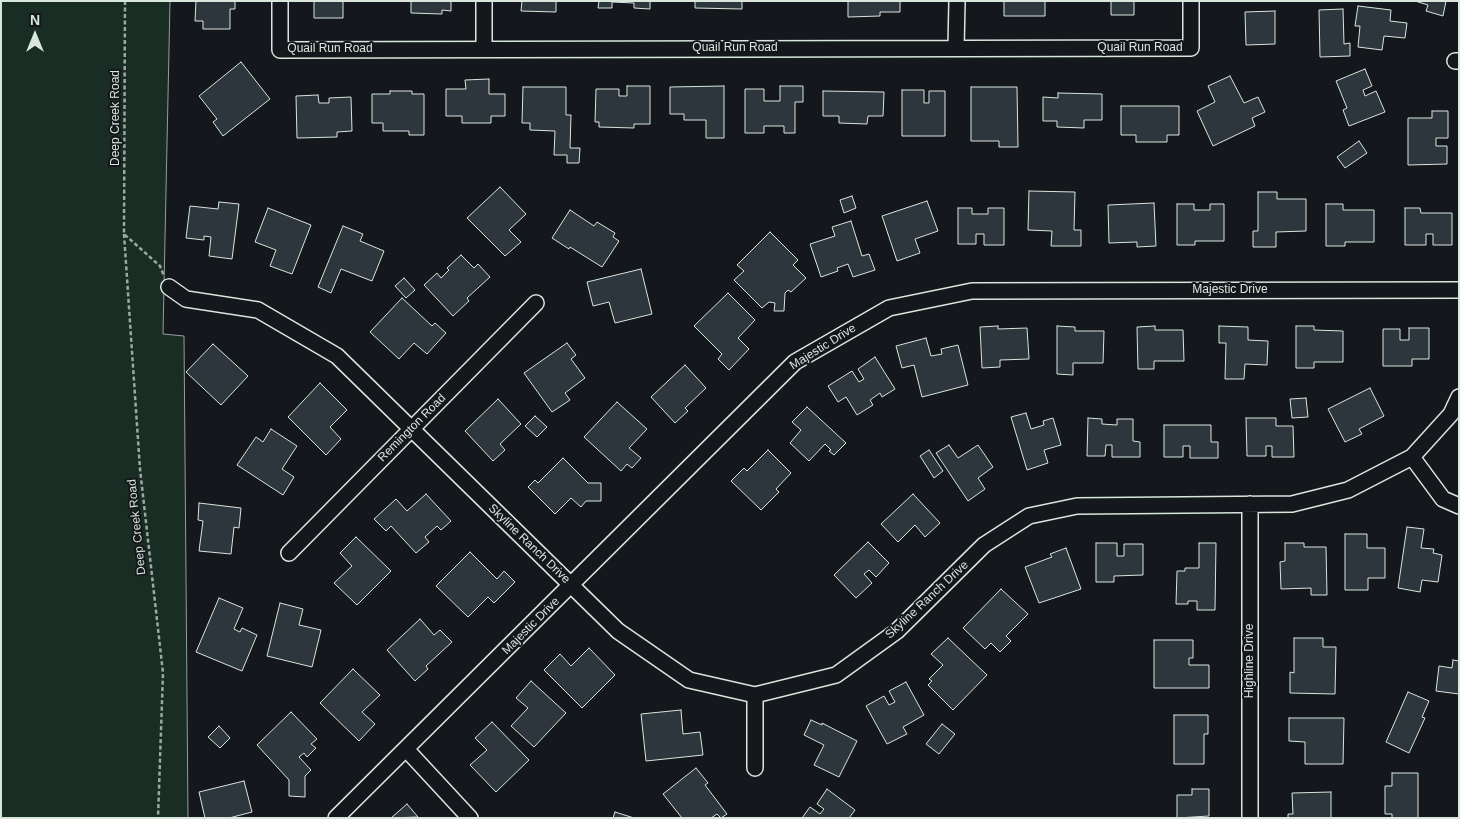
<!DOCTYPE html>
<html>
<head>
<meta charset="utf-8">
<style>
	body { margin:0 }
	#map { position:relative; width:1460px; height:819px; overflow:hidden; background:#14181c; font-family:Arial,sans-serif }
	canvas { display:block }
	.frame { position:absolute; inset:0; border:2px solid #d8e6dc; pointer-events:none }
	.north { position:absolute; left:10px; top:10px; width:50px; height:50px; -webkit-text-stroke:4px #14181c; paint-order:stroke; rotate:0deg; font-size:14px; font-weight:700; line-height:20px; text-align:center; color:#d8e6dc }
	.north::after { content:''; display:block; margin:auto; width:18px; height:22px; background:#d8e6dc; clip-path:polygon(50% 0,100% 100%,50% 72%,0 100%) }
</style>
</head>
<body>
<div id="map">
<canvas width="1460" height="819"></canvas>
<div class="frame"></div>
<div class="north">N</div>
</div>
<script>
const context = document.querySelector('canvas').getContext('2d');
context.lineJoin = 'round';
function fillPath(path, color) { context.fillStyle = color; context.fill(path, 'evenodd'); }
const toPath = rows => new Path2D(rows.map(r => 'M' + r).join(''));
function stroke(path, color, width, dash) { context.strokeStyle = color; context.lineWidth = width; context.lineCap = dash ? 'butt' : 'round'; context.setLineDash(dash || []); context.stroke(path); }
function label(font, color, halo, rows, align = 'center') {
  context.font = font + ' Arial,sans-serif'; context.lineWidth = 4; context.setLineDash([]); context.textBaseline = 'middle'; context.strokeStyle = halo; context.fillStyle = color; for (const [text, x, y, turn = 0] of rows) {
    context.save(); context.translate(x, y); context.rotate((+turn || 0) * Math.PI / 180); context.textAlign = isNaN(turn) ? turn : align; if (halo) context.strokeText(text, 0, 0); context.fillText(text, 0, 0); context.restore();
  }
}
const green = toPath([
	[1,1,170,1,163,334,184,336,188,818,1,818,1,1]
]);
fillPath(green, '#1a2d24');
stroke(green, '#939e99', 1);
const building = toPath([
	[196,1,235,1,235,9,230,9,230,29,203,29,203,21,195,21,196,1],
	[314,1,343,1,343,18,314,18,314,1],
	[411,1,451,1,451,11,442,10,442,14,411,13,411,1],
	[522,1,556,1,556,12,521,11,522,1],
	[599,1,650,1,650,9,634,8,634,3,612,2,612,8,598,8,599,1],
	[695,1,742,1,742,9,695,8,695,1],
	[848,1,900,1,900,12,880,12,880,16,848,17,848,1],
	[1004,1,1045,1,1045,16,1004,16,1004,1],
	[1111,1,1134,1,1134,15,1111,15,1111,1],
	[1415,1,1446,1,1443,16,1426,11,1428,5,1415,1],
	[1358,6,1391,10,1390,21,1407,23,1405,38,1384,36,1382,50,1358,47,1360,26,1355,26,1358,6],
	[1343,9,1344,44,1350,43,1350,56,1320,57,1319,10,1343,9],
	[1275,11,1275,44,1246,45,1245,12,1275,11],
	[241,62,270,99,223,136,213,122,217,119,199,96,241,62],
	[1365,69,1372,86,1363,90,1365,96,1376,91,1385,112,1349,126,1343,110,1347,108,1336,81,1365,69],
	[1230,76,1244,103,1258,97,1265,112,1252,118,1255,126,1213,146,1197,111,1215,102,1208,86,1230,76],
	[489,79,489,94,505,94,505,116,491,116,491,123,462,123,462,116,446,116,446,89,466,89,465,80,489,79],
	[627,86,650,86,650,124,634,124,634,128,599,127,599,122,595,122,596,89,619,89,619,96,627,96,627,86],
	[724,86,724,138,706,138,706,120,684,120,684,114,670,114,670,87,724,86],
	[780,86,803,86,803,102,795,102,795,133,784,133,784,126,764,126,764,133,745,133,745,89,764,89,764,101,780,101,780,86],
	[523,87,566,87,566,115,571,115,570,148,580,148,579,163,567,163,567,155,554,155,555,131,530,130,530,123,522,123,523,87],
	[971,87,1017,87,1018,147,999,147,999,141,971,141,971,87],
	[902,90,924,90,924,103,929,103,929,91,945,91,945,136,902,136,902,90],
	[390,91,412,91,412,94,424,94,424,135,409,135,409,131,383,131,383,123,372,123,372,94,390,94,390,91],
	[823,91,884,92,883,116,868,116,867,124,839,123,839,116,823,116,823,91],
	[1058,93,1102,94,1102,120,1084,120,1084,128,1057,127,1057,121,1043,121,1043,97,1058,98,1058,93],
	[318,95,319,103,329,103,329,98,351,97,352,131,337,132,337,137,297,138,296,96,318,95],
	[1121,106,1179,106,1179,135,1167,135,1167,142,1136,142,1136,135,1121,135,1121,106],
	[1432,111,1448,111,1448,138,1436,138,1436,146,1447,146,1447,164,1408,165,1408,118,1432,118,1432,111],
	[1359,141,1367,153,1345,168,1337,157,1359,141],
	[500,187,526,214,509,230,521,242,505,256,467,218,500,187],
	[1029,191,1075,192,1074,230,1081,230,1081,246,1051,246,1052,231,1028,230,1029,191],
	[1258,192,1277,192,1277,199,1306,199,1306,231,1276,232,1276,247,1253,247,1253,231,1258,231,1258,192],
	[852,196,856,208,844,213,840,200,852,196],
	[927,201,938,231,915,239,920,253,897,261,882,216,927,201],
	[219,202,239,204,232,259,209,256,211,237,204,236,204,240,186,238,190,206,218,209,219,202],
	[1154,203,1156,246,1137,247,1137,242,1109,243,1108,205,1154,203],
	[1177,204,1194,204,1194,210,1210,210,1210,204,1224,204,1224,241,1195,241,1195,245,1177,245,1177,204],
	[1326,204,1343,204,1343,210,1374,210,1374,242,1345,242,1345,246,1326,246,1326,204],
	[268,208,311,225,292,274,270,266,276,250,255,242,268,208],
	[958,208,972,208,972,214,988,214,988,208,1004,208,1004,245,984,245,984,234,976,234,976,244,958,244,958,208],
	[1405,208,1420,208,1421,213,1452,213,1452,245,1433,245,1433,234,1426,234,1426,245,1405,245,1405,208],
	[570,210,594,226,597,222,615,233,613,237,619,241,602,267,570,247,569,249,552,238,570,210],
	[851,221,862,256,869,254,875,270,853,277,848,264,837,268,838,271,821,277,810,244,835,236,832,227,851,221],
	[343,226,363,234,360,241,384,251,372,281,341,269,331,293,318,287,343,226],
	[770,232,798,260,793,265,806,278,791,292,788,290,785,293,784,311,774,311,775,303,769,302,762,308,734,280,744,271,737,265,770,232],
	[461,255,474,268,478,264,490,277,467,298,469,301,453,316,424,285,437,273,441,278,449,270,447,268,461,255],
	[641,269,652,314,615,323,609,302,593,306,587,282,641,269],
	[404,278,415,290,406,298,395,286,404,278],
	[728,293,755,320,738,338,749,349,729,370,718,359,722,354,694,326,728,293],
	[402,298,432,326,435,323,446,333,427,354,414,343,399,359,370,332,402,298],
	[998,326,998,329,1027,328,1029,359,1000,360,1000,367,982,368,980,327,998,326],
	[1057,326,1075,327,1075,331,1104,331,1103,363,1073,363,1073,375,1057,374,1057,326],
	[1155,326,1155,330,1183,330,1184,361,1154,361,1154,369,1138,369,1137,327,1155,326],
	[1219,326,1248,327,1248,340,1268,341,1267,365,1245,364,1244,379,1225,379,1226,343,1219,343,1219,326],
	[1296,326,1314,326,1314,330,1343,331,1343,362,1314,362,1314,368,1296,368,1296,326],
	[1409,328,1429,328,1429,359,1412,359,1412,366,1383,366,1383,329,1400,329,1400,340,1409,340,1409,328],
	[926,338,931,356,942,354,941,349,958,345,968,385,922,397,914,365,902,368,896,346,926,338],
	[567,343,576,355,571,359,585,378,565,393,570,400,552,412,524,373,567,343],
	[213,344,248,376,221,405,186,372,213,344],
	[875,357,895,389,882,397,880,393,870,400,873,405,857,415,846,397,838,402,828,386,852,371,859,382,864,379,858,369,875,357],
	[685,365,706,388,685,408,688,411,675,423,651,397,685,365],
	[320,383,347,410,330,427,341,439,326,455,288,417,320,383],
	[1370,388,1384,416,1359,429,1362,434,1345,442,1328,409,1370,388],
	[1306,398,1308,417,1292,418,1290,399,1306,398],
	[498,399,521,424,500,444,505,450,493,461,465,431,498,399],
	[617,402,647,429,629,448,641,458,632,468,627,464,621,471,584,437,617,402],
	[807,407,846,443,834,455,829,451,831,450,825,444,809,461,790,443,801,430,792,422,807,407],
	[1026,413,1031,429,1044,425,1043,421,1053,418,1061,445,1044,450,1048,463,1027,470,1011,417,1026,413],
	[535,416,547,427,537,437,525,426,535,416],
	[1088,418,1102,419,1102,424,1117,425,1117,419,1133,419,1133,441,1140,442,1140,457,1112,457,1112,445,1106,445,1105,456,1087,456,1088,418],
	[1246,418,1276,418,1276,426,1293,426,1294,457,1272,457,1272,446,1266,446,1266,456,1247,456,1246,418],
	[1164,425,1211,425,1211,442,1218,442,1218,458,1190,458,1190,446,1183,446,1183,457,1164,457,1164,425],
	[271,429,297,446,282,469,294,477,283,495,237,465,256,437,263,442,271,429],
	[949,445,958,458,978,445,993,467,978,478,985,489,968,501,936,453,949,445],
	[768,450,791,473,776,489,779,492,761,510,731,481,744,468,747,471,768,450],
	[929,450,943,471,934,478,920,456,929,450],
	[563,458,588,483,601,483,601,501,586,501,581,507,571,498,555,514,528,487,535,480,538,483,563,458],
	[426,494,451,521,441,530,437,526,425,537,429,542,416,553,391,526,386,531,374,519,396,499,407,511,426,494],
	[913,494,940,523,925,537,915,525,898,542,881,524,913,494],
	[199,503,241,508,239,528,234,527,231,554,199,551,203,521,198,520,199,503],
	[1407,527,1424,529,1421,548,1434,549,1433,553,1442,555,1438,582,1422,580,1420,592,1398,588,1407,527],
	[1345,534,1367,534,1367,548,1385,548,1385,578,1368,578,1368,590,1345,590,1345,534],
	[356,537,391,571,357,605,334,583,352,566,340,553,356,537],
	[868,542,889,563,876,577,869,570,864,574,872,583,856,598,834,575,868,542],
	[1096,543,1117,543,1117,556,1124,556,1124,544,1143,544,1143,575,1114,576,1114,582,1096,582,1096,543],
	[1199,543,1216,543,1215,610,1197,610,1197,601,1188,601,1188,604,1176,604,1177,571,1185,571,1185,568,1199,568,1199,543],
	[1285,543,1304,543,1304,547,1326,547,1327,595,1311,595,1311,588,1281,589,1280,562,1285,561,1285,543],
	[1066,548,1081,589,1039,603,1025,567,1052,557,1050,554,1066,548],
	[470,552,497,579,504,571,515,582,494,603,488,597,468,617,436,586,470,552],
	[1001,589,1028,614,1006,636,1011,641,1000,652,991,643,985,649,963,628,1001,589],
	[219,598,243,608,234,629,240,632,242,628,257,635,242,671,196,652,219,598],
	[280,603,303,609,299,625,321,630,312,667,267,656,280,603],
	[420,619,434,635,440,630,452,642,426,666,428,669,415,681,387,650,420,619],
	[948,638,987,675,953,710,928,685,932,681,929,679,943,665,931,654,948,638],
	[1294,638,1323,638,1323,647,1336,647,1335,694,1290,693,1290,672,1294,673,1294,638],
	[1154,640,1193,640,1193,658,1189,658,1189,665,1209,665,1209,688,1154,688,1154,640],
	[589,648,615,675,582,708,544,670,560,654,571,666,589,648],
	[1453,660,1459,661,1459,694,1436,691,1439,666,1452,668,1453,660],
	[353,669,380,695,362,712,375,724,359,741,320,703,353,669],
	[531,681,566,713,534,747,511,726,528,708,516,698,531,681],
	[906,682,924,715,903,727,907,734,887,744,866,706,884,696,889,705,895,702,889,691,906,682],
	[1408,692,1429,701,1422,717,1425,718,1409,753,1386,742,1408,692],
	[681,710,683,734,700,732,703,755,646,761,641,714,681,710],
	[291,712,317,739,311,744,316,748,307,757,304,753,299,757,311,770,305,776,305,797,289,796,289,780,257,745,291,712],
	[1174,715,1208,715,1208,734,1204,734,1204,764,1174,764,1174,715],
	[1289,718,1344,718,1343,764,1305,764,1305,742,1289,741,1289,718],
	[811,720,822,725,822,723,857,741,839,777,814,765,824,745,804,735,811,720],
	[492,722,529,760,496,792,470,765,487,750,475,738,492,722],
	[942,724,955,734,939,754,926,744,942,724],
	[219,726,230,738,220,748,208,737,219,726],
	[696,768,708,783,705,785,727,814,721,818,717,814,711,818,682,818,663,794,696,768],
	[1392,773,1418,773,1418,818,1392,818,1392,814,1385,814,1385,786,1392,786,1392,773],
	[244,781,252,812,229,818,205,818,199,792,244,781],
	[827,789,855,810,849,818,802,818,810,807,820,814,824,809,817,804,827,789],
	[1192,789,1209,789,1209,816,1177,818,1177,795,1192,795,1192,789],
	[1331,792,1331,818,1288,818,1288,814,1293,814,1292,793,1331,792],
	[407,804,418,817,391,818,407,804],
	[615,812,634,818,613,818,615,812]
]);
fillPath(building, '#2c363c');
stroke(building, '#d8e6dc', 1);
const minor = toPath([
	[280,1,280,50,1191,48,1191,1],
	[484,1,484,48],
	[956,48,957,1],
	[1455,61,1459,61],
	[169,287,186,299,258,310,337,356,618,631,689,680,755,695,836,675,897,631,984,545,1029,516,1077,506,1292,504,1348,490,1412,457,1451,414,1459,397],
	[1412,457,1443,499,1459,506],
	[289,553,536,303],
	[755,695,755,768],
	[406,749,470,818],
	[336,818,795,362,889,308,972,291,1459,290],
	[1250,818,1250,504]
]);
stroke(minor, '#d8e6dc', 18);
stroke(toPath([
	[125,1,124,234,160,266,164,276],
	[124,234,140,469,163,673,158,818]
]), '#9da8a2', 2.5, [4, 2.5]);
stroke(minor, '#14181c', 15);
label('12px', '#d8e6dc', '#14181c', [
	["Quail Run Road",735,48],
	["Quail Run Road",1140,48],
	["Quail Run Road",330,49],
	["Deep Creek Road",116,118,-90],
	["Majestic Drive",1230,290],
	["Majestic Drive",823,347,-32],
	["Remington Road",412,428,-45],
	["Deep Creek Road",137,527,-96],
	["Skyline Ranch Drive",529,544,44],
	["Skyline Ranch Drive",927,600,-43],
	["Majestic Drive",531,626,-45],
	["Highline Drive",1250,661,-90]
]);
</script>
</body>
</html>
